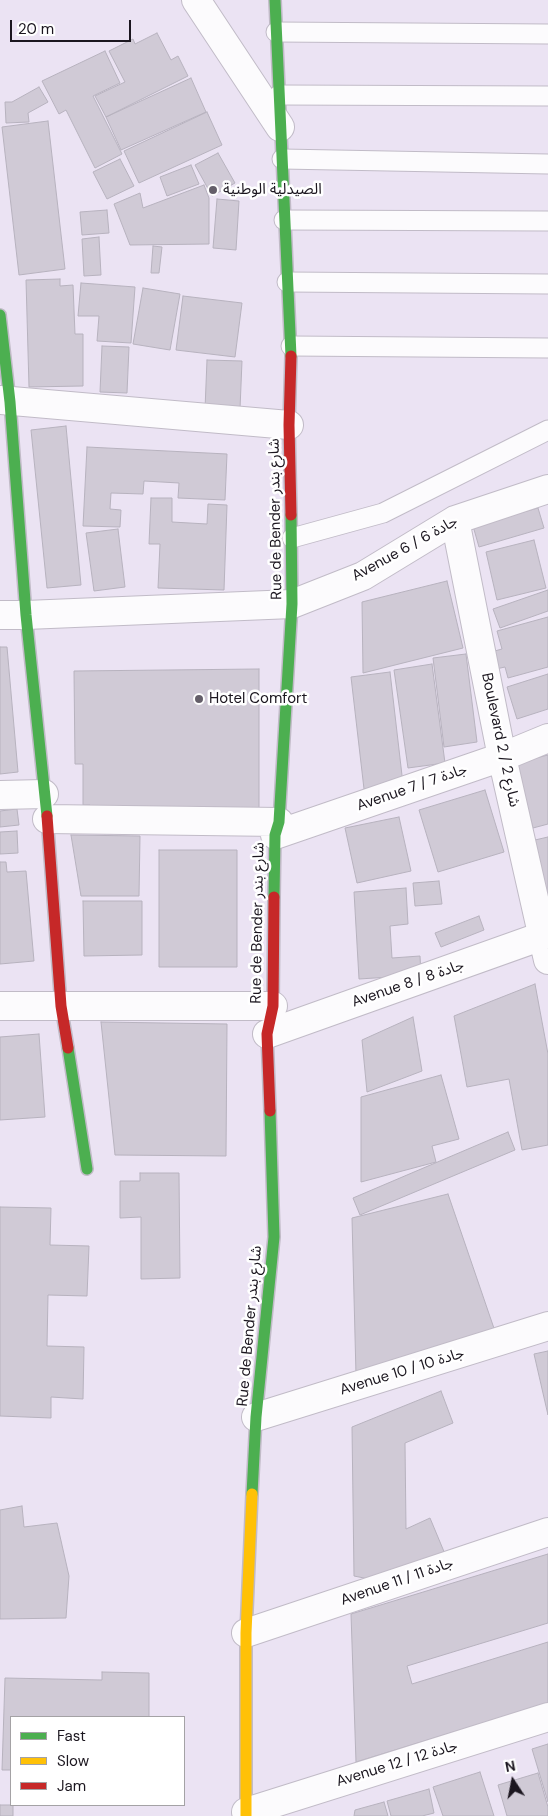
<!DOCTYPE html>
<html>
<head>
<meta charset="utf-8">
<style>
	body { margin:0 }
	#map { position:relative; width:548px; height:1816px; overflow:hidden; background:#ebe3f3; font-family:"DM Sans",sans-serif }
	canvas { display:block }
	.legend { position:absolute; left:10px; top:1716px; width:175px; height:90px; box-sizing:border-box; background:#fff; border:1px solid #a4a2a5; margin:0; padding:6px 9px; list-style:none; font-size:15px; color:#1b161f }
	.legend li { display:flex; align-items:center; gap:10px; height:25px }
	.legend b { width:25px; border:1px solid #a4a2a5 }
	.north { position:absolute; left:488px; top:1756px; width:50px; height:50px; -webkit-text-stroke:4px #fff; paint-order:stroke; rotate:349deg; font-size:14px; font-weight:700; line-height:20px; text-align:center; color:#1b161f }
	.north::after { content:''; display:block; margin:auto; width:18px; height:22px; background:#1b161f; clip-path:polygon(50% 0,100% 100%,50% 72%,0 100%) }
	.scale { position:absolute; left:10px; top:20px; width:121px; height:22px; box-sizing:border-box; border:2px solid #1b161f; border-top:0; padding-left:6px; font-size:15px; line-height:18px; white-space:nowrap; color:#1b161f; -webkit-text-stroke:4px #fff; paint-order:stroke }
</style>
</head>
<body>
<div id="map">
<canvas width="548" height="1816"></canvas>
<ul class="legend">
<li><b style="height:6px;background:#4caf50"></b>Fast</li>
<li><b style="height:6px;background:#ffc107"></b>Slow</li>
<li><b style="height:6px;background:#c62828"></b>Jam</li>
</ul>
<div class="north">N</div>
<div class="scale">20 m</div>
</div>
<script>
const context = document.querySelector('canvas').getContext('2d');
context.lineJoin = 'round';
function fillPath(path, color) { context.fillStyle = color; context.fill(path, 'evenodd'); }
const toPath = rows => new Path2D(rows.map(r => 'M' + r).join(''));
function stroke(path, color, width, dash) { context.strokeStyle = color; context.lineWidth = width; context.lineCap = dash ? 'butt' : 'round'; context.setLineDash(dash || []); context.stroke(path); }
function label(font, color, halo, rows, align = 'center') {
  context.font = font + ' "DM Sans","Noto Sans Arabic",sans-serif'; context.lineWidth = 5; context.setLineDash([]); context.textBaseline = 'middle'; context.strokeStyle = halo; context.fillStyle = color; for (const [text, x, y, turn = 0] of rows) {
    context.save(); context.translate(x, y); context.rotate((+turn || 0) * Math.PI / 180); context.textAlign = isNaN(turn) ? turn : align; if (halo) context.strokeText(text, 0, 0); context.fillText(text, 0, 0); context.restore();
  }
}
const building = toPath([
	[157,33,171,60,178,56,188,76,106,117,95,96,125,82,109,51,133,39,135,44,157,33],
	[105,51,120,83,93,96,122,154,95,168,66,110,59,114,42,81,105,51],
	[191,78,206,112,121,150,106,117,191,78],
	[39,87,48,102,28,113,29,122,6,123,5,102,12,102,39,87],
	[207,112,222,145,139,183,124,151,207,112],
	[48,121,65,269,19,275,2,127,48,121],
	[218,153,235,183,212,196,195,165,218,153],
	[120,159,134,186,107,199,93,172,120,159],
	[191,165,199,184,167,196,160,177,191,165],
	[204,185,209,198,209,244,130,245,114,204,140,193,143,208,204,185],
	[217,199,239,201,236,250,213,248,217,199],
	[107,210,109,233,82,235,80,212,107,210],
	[99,237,101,275,84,276,82,239,99,237],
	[153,246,162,247,159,273,151,273,153,246],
	[60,279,60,286,73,285,75,334,83,334,83,386,29,387,26,280,60,279],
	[81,283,135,287,131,343,97,341,99,316,78,316,81,283],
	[143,288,180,294,170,350,133,344,143,288],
	[183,296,242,303,235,357,176,350,183,296],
	[102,346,129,347,127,393,100,392,102,346],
	[207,360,242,361,240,409,205,409,207,360],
	[66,426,81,585,47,588,31,430,66,426],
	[87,447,227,454,225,500,178,498,179,483,144,481,143,494,111,493,110,509,121,510,120,527,83,526,87,447],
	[151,498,172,498,172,522,207,524,208,504,227,505,224,590,158,588,160,544,149,544,151,498],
	[538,508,544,528,479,547,473,526,538,508],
	[118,529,125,587,94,591,86,533,118,529],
	[534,540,546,588,497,600,486,552,534,540],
	[447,581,463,648,363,673,362,602,447,581],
	[548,590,548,611,500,628,493,609,548,590],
	[548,617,548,667,508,678,505,667,496,669,491,652,502,649,497,631,548,617],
	[0,647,7,647,18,772,0,774,0,647],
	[466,654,477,742,444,747,433,658,466,654],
	[432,664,445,763,408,768,394,670,432,664],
	[259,669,259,813,90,813,90,805,83,805,83,764,75,764,74,671,259,669],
	[390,672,403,784,364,789,351,677,390,672],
	[548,674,548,709,517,719,507,687,548,674],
	[548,755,548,824,533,828,516,763,548,755],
	[485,790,504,852,438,872,419,810,485,790],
	[17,809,19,825,0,827,0,811,17,809],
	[399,817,411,871,357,883,345,828,399,817],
	[17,831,18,853,0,854,0,832,17,831],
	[71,835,140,836,139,896,81,896,71,835],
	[548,837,548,898,535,840,548,837],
	[159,850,237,850,237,967,159,967,159,850],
	[0,862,6,862,7,872,26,871,34,961,0,964,0,862],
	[439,881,442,904,415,906,413,883,439,881],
	[406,888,408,924,390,926,392,958,420,956,421,975,359,979,354,892,406,888],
	[83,901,142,901,142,955,84,956,83,901],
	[479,916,484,930,441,947,435,933,479,916],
	[535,984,548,1054,548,1145,522,1150,509,1079,467,1087,454,1016,535,984],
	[413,1017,422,1071,367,1092,362,1040,413,1017],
	[101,1022,227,1024,226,1156,115,1155,101,1022],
	[39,1034,45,1117,0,1120,0,1037,39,1034],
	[441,1075,459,1139,432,1146,436,1162,361,1182,361,1097,441,1075],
	[508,1132,515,1150,360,1215,353,1198,508,1132],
	[140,1173,179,1173,180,1278,141,1279,141,1217,120,1218,120,1181,140,1181,140,1173],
	[448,1194,498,1340,356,1375,352,1218,448,1194],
	[0,1207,51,1208,50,1245,89,1246,87,1296,48,1295,47,1346,84,1347,83,1399,51,1397,51,1418,0,1416,0,1207],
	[548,1351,548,1415,534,1354,548,1351],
	[441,1391,453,1423,405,1443,406,1529,430,1518,445,1554,379,1581,354,1576,352,1427,441,1391],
	[22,1506,24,1527,57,1523,69,1576,66,1618,0,1619,0,1510,22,1506],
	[548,1554,548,1623,407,1666,412,1684,548,1642,548,1703,356,1762,351,1614,548,1554],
	[102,1672,149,1673,149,1717,11,1717,11,1770,2,1770,5,1678,102,1680,102,1672],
	[548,1744,548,1802,532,1749,548,1744],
	[480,1772,494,1816,443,1816,433,1787,480,1772],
	[538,1773,548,1807,548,1816,507,1816,498,1785,538,1773],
	[429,1789,434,1813,422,1816,391,1816,387,1801,429,1789],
	[384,1802,388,1816,354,1816,355,1810,384,1802],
	[0,1805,13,1805,13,1816,0,1816,0,1805]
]);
fillPath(building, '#d0cad6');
stroke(building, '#b7b2be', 1);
const lane = toPath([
	[276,32,548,34],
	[279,95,548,96],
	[282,159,548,164],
	[284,220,548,221],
	[287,282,548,284],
	[291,346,548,348],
	[292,538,383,513,548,430]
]);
const street = toPath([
	[196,0,280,127],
	[0,400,289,425],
	[455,520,502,757,548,960],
	[0,615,26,615,292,604,363,576,455,520,548,489],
	[0,795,44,794],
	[47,819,279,822],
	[275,835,502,757,548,738],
	[0,1006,273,1006],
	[267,1034,548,934],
	[256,1417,548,1326],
	[246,1633,548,1532],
	[246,1812,548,1717]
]);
const fast = toPath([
	[275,0,291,356],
	[0,315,10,402,26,615,47,816],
	[274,897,275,835,279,822,292,604,291,515],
	[68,1048,87,1169],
	[252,1494,256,1417,274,1237,270,1111]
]);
const slow = toPath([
	[246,1816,246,1633,252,1494]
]);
const jam = toPath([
	[291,515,289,425,291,356],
	[47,816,61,1006,68,1048],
	[270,1111,267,1034,273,1006,274,897]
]);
stroke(lane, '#c1bbc7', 21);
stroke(street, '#c1bbc7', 30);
stroke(fast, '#c1bbc7', 14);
stroke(slow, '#c1bbc7', 14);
stroke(jam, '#c1bbc7', 14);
stroke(lane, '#fcfbfd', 19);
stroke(street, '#fcfbfd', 28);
stroke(fast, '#4caf50', 11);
stroke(slow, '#ffc107', 11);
stroke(jam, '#c62828', 11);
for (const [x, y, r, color] of [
	[213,190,5,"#645e69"],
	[199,699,5,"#645e69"]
]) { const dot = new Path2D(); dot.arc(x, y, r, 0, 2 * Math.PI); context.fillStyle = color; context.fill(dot); stroke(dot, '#fff', 2); }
label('15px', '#1b161f', '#fff', [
	["الصيدلية الوطنية",223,190],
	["Hotel Comfort",209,699]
], 'left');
label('15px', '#1b161f', '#fff', [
	["Rue de Bender شارع بندر",276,519,-91],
	["Avenue 6 / جادة 6",405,549,-29],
	["Boulevard 2 / شارع 2",500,740,78],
	["Avenue 7 / جادة 7",412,788,-19],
	["Rue de Bender شارع بندر",258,923,-89],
	["Avenue 8 / جادة 8",408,984,-19],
	["Rue de Bender شارع بندر",250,1326,-85],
	["Avenue 10 / جادة 10",402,1372,-17],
	["Avenue 11 / جادة 11",397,1582,-19],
	["Avenue 12 / جادة 12",397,1764,-17]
]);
</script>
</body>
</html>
